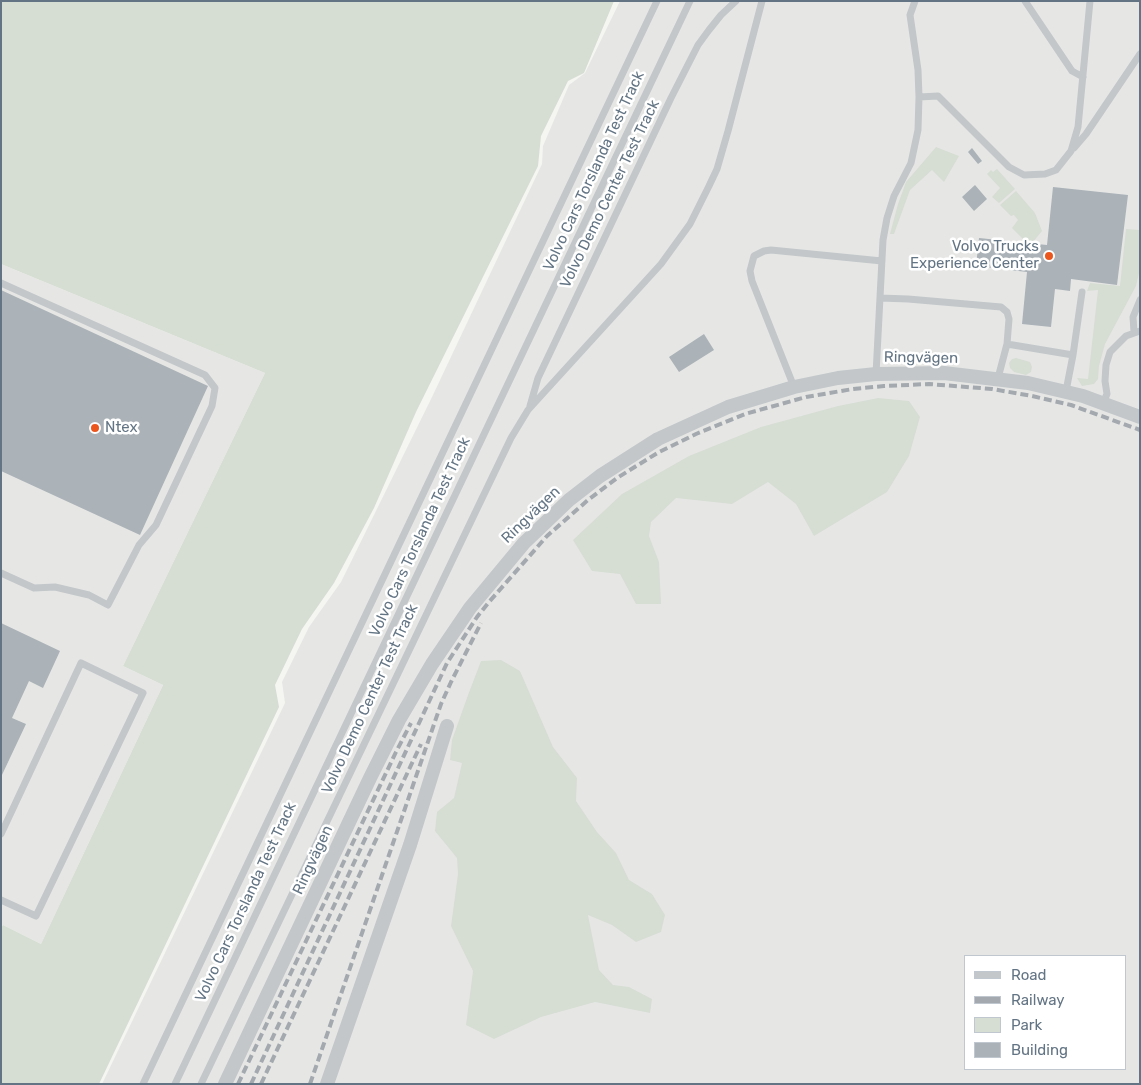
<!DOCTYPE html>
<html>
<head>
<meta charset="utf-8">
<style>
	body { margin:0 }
	#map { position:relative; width:1141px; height:1085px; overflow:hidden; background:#f5f6f2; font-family:Rubik,sans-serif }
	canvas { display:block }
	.frame { position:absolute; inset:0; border:2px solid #637484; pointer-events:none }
	.legend { position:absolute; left:964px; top:955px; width:162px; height:115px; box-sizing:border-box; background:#fff; border:1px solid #c1c7ce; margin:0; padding:6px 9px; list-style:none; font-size:15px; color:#637484 }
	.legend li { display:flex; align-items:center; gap:10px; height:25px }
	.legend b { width:25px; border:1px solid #c1c7ce }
</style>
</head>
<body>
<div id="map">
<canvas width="1141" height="1085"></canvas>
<div class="frame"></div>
<ul class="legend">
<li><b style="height:6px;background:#c3c7ca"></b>Road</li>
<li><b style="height:6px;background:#a3a9af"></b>Railway</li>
<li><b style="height:14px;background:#d6ddd3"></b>Park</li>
<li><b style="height:14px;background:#abb2b8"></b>Building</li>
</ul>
</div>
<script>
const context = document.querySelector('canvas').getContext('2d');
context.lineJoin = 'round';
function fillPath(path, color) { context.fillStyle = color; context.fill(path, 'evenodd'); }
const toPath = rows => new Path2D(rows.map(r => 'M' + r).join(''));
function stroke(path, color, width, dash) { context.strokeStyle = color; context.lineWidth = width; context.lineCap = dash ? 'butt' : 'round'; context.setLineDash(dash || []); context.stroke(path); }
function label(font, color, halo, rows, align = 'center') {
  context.font = font + ' Rubik,sans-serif'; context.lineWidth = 5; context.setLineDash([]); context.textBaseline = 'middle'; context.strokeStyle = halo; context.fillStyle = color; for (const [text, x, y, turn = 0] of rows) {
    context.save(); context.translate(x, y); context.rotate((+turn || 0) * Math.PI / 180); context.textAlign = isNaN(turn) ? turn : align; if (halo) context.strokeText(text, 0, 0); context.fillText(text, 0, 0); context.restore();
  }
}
fillPath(toPath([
	[620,1,1140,1,1140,1084,102,1084,285,703,282,682,309,627,341,582,432,397,542,164,543,146,569,85,585,73],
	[965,956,1125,956,1125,1069,965,1069],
	[1,264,265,373,123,666,163,685,41,944,3,925,1,928]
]), '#e6e7e5');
fillPath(toPath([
	[1,1,614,1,584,73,568,81,541,136,538,166,416,412,374,508,334,583,302,629,275,685,279,707,99,1084,1,1084,1,928,3,925,41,944,163,685,123,666,265,373,1,264],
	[936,147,959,156,944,182,932,170,910,190,894,234,890,234,898,204,906,182],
	[997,169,1015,189,999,203,992,197,1000,188,987,174,991,170,993,172],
	[1016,191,1035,213,1042,231,1033,242,1025,241,1012,228,1018,220,1014,215,1011,216,1000,205],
	[1126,229,1140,230,1140,269,1136,286,1105,344,1099,366,1098,379,1094,384,1082,386,1077,378,1088,379,1098,290,1087,291,1090,283,1120,286],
	[1016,358,1030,362,1032,367,1031,372,1026,375,1014,372,1010,368,1009,363,1012,359],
	[878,398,909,401,920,417,909,456,887,492,814,536,796,504,768,482,732,504,676,498,651,522,649,536,659,562,661,604,636,604,620,574,592,571,573,540,622,494,689,456,761,427,838,406],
	[501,660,520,671,553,747,577,778,576,801,597,832,616,853,629,880,652,894,665,915,661,932,636,942,612,925,588,915,599,970,613,985,629,987,652,999,650,1013,595,1002,541,1017,494,1039,466,1025,473,971,451,926,458,874,457,858,435,831,437,812,454,798,462,763,450,760,452,740,468,695,481,661]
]), '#d6ddd3');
fillPath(toPath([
	[972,148,982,161,978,164,968,152],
	[975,185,987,199,974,211,962,197],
	[1053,187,1128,195,1117,285,1071,279,1070,291,1055,289,1051,327,1022,324,1027,272,976,266,979,238,1047,245],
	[1,290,208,386,140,535,1,471],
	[704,334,714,350,679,372,669,357],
	[1,623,60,651,43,688,29,681,12,718,26,724,1,777]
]), '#abb2b8');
stroke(toPath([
	[1025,1,1072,71,1083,77],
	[919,97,938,96,1009,167,1024,175,1045,174,1056,170,1071,151,1078,127,1090,1],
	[1074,148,1086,134,1140,54],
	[1,283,205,375,215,388,212,406,156,525,139,545,108,605,89,595,55,587,34,588,1,573],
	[880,298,908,299,1001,307,1007,312,1009,319,1007,344,998,378],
	[1134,332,1133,317,1140,300],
	[1007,344,1073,355,1066,391],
	[1073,355,1082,292],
	[876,374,883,240,887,218,894,196,911,163,918,130,919,97,918,70,910,15,915,1],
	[794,387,752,281,750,271,754,256,764,251,771,250,882,261],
	[1103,403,1107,394,1105,381,1106,365,1110,352,1126,336,1140,331],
	[530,406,538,378,671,98,698,45,709,30,721,15,736,1],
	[1,834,81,663,143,693,36,916,1,900],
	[143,1084,657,1],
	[175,1084,690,1],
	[201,1084,511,438,528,410,661,264,690,224,709,186,717,169,728,131,762,1]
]), '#c3c7ca', 7);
stroke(toPath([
	[225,1084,370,778,399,720,432,664,470,608,524,543,569,500,600,476,658,439,728,407,794,387,838,378,876,374,944,373,1028,383,1083,396,1140,417],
	[327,1084,410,845,447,726]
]), '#c3c7ca', 14);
stroke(toPath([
	[238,1084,396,752,411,723],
	[251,1084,447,663,477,617,489,602,547,536,588,500,617,478,659,452,696,434,745,414,806,397,853,389,884,386,929,384,992,389,1032,396,1071,405,1140,430],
	[261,1084,421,744],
	[310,1084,441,704,451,682,481,623]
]), '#a3a9af', 4, [8, 4]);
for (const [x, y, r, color] of [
	[1049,256,5,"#ea561e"],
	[95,428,5,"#ea561e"]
]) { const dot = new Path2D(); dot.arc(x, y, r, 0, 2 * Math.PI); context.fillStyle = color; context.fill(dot); stroke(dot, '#fff', 2); }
label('15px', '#637484', '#fff', [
	["Volvo Cars Torslanda Test Track",594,171,-65],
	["Volvo Demo Center Test Track",610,194,-64],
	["Ringvägen",921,358,1],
	["Ringvägen",531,515,-44],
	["Volvo Cars Torslanda Test Track",420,537,-65],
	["Volvo Demo Center Test Track",370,699,-65],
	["Ringvägen",313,860,-65],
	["Volvo Cars Torslanda Test Track",246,902,-65]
]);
label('15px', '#637484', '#fff', [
	["Volvo Trucks",1039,247],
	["Experience Center",1039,264],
	["Ntex",105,428,"left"]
], 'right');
</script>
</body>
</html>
